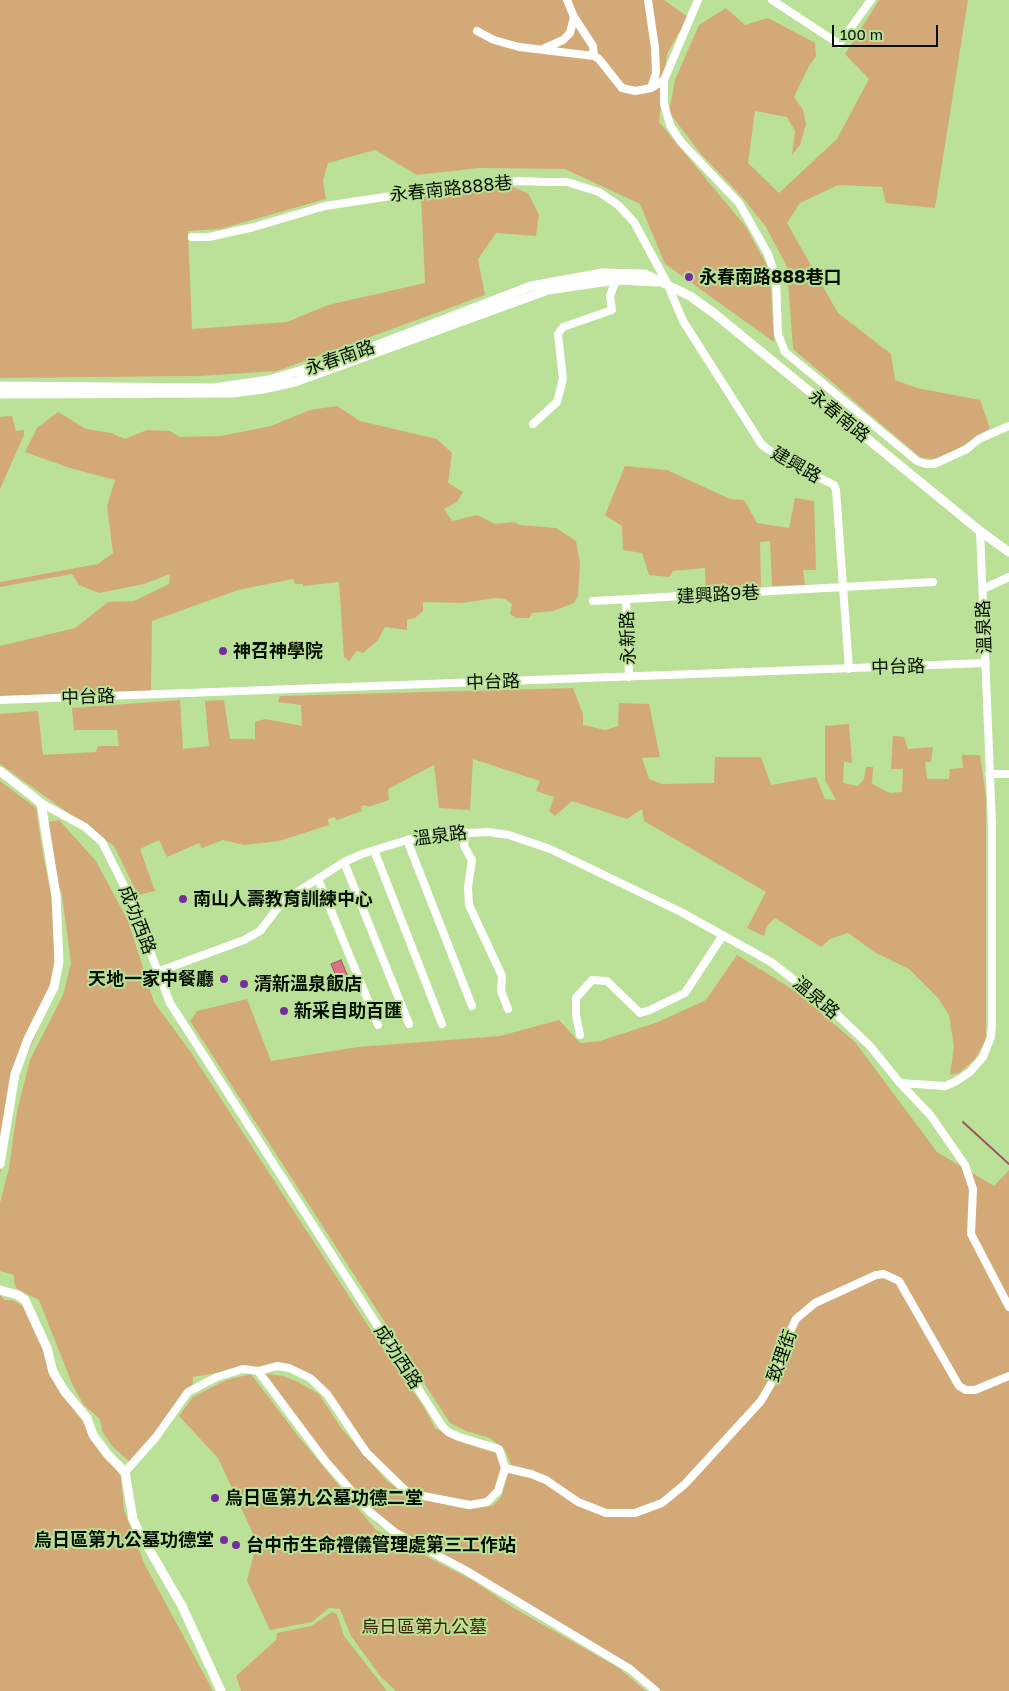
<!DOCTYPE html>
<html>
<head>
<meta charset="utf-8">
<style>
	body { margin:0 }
	#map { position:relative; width:1009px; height:1691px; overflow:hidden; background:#bbe098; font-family:"Golos Text",sans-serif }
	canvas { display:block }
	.scale { position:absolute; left:832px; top:25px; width:106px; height:22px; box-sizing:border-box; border:2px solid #051100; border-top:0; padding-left:6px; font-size:15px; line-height:18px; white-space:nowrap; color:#051100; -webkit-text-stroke:4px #bbe098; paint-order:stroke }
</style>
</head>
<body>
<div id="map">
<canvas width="1009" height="1691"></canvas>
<div class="scale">100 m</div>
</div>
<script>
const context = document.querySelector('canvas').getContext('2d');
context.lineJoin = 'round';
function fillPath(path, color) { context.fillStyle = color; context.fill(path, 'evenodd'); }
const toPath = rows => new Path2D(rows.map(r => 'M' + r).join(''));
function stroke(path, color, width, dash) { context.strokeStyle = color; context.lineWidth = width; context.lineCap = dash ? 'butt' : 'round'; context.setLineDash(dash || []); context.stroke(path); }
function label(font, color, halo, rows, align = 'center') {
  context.font = font + ' "Golos Text","Noto Sans TC",sans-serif'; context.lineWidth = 4; context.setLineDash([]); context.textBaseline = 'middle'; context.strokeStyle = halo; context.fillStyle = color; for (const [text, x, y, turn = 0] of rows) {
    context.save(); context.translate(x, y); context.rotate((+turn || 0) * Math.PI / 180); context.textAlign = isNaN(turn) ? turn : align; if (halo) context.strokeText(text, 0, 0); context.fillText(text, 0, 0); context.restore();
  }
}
fillPath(toPath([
	[0,0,664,0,688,17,667,54,659,122,746,227,770,271,774,342,665,264,640,204,565,169,479,168,417,175,375,150,328,163,323,180,326,199,220,229,188,231,192,329,287,322,328,305,425,283,421,197,503,183,528,193,539,215,536,236,496,233,478,259,485,295,277,371,200,376,0,378],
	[879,0,968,0,935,208,886,203,882,187,838,185,800,203,787,223,838,313,891,354,895,380,917,388,980,400,990,428,942,459,921,458,793,349,787,267,766,227,742,197,700,153,669,112,675,80,699,25,726,8,745,25,768,18,815,43,816,56,809,66,794,97,803,110,806,124,800,145,792,155,795,131,787,117,755,111,748,163,779,193,837,139,869,79,845,54],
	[337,406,360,421,437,439,452,453,448,483,463,492,457,502,444,509,452,521,477,515,495,524,514,522,520,525,556,528,576,541,580,563,578,596,574,603,553,611,532,613,529,618,516,618,510,614,512,604,505,599,496,598,462,603,423,602,423,611,415,618,407,620,407,630,385,627,378,640,363,653,357,651,349,661,344,657,339,582,303,586,303,584,295,584,293,579,238,590,152,621,151,691,0,698,0,646,75,628,108,602,134,601,169,584,170,574,144,584,99,593,79,585,72,574,0,587,0,582,98,564,113,553,107,506,115,480,70,468,25,452,37,428,58,412,86,429,111,433,125,439,147,430,170,431,180,437,221,436,271,426,310,410],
	[12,416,16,431,24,430,24,435,0,489,0,417],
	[625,466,667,470,730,499,744,500,757,523,789,528,795,498,814,501,816,570,803,570,805,585,772,586,770,541,760,542,761,587,706,590,705,568,673,571,669,577,649,575,642,553,623,550,622,526,605,515],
	[573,688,583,714,583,725,605,730,618,726,619,703,649,704,660,757,642,758,649,779,662,784,714,783,715,757,761,757,771,785,816,777,825,799,836,800,825,780,825,726,849,724,852,763,844,762,843,783,858,786,864,779,866,767,873,767,872,784,890,793,902,792,903,769,891,769,893,736,904,737,908,749,933,747,931,762,925,762,927,779,949,779,950,769,963,768,962,755,980,755,986,796,986,1039,975,1059,959,1073,950,1075,954,1047,949,1015,938,998,909,969,876,953,848,933,830,939,821,947,775,918,767,926,764,936,747,928,766,892,644,821,642,809,627,819,572,801,555,816,549,811,554,797,536,791,540,781,473,759,470,810,439,808,434,765,388,789,389,800,368,807,365,805,361,806,362,811,337,820,334,817,328,819,329,825,279,841,244,845,223,840,202,848,199,843,167,857,159,840,140,849,155,891,138,895,114,846,0,764,0,714,38,711,43,755,96,752,98,746,119,746,117,730,74,730,72,708,180,700,183,749,209,746,205,701,224,700,230,739,255,739,255,722,265,719,302,726,301,705,278,702,280,696],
	[0,781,36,808,43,855,60,936,59,981,12,1090,0,1175],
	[59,820,96,861,128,921,154,1002,190,1051,376,1338,424,1407,435,1428,463,1443,498,1454,502,1465,495,1491,487,1500,475,1502,438,1497,413,1490,394,1477,363,1442,323,1386,286,1368,254,1367,193,1377,192,1390,133,1465,112,1446,102,1431,100,1419,84,1405,73,1386,39,1300,17,1289,14,1282,14,1275,0,1271,0,1203,9,1168,17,1111,30,1060,63,995,71,963,62,895,51,862,49,822],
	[737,955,797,992,855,1042,937,1152,994,1186,1009,1170,1009,1691,657,1691,623,1663,478,1576,377,1524,262,1376,268,1374,283,1376,298,1382,319,1394,341,1428,387,1481,408,1496,465,1509,492,1506,501,1497,511,1464,505,1450,490,1438,466,1431,450,1423,190,1021,197,1011,247,999,271,1061,358,1047,500,1036,559,1020,580,1043,600,1041,658,1022,706,1000],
	[0,1295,5,1300,12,1300,27,1308,64,1395,121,1477,124,1510,144,1563,213,1691,0,1691],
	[251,1374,298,1436,376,1530,474,1581,512,1607,619,1668,646,1691,396,1691,381,1677,351,1636,340,1609,329,1608,312,1622,270,1630,247,1581,257,1542,218,1458,179,1416,193,1397,226,1380],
	[332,1612,337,1614,344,1636,387,1691,241,1691,236,1676,276,1640,277,1633,311,1626]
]), '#d4a978');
const water = toPath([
	[341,960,351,984,341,988,331,964,341,960]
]);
fillPath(water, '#db7385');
stroke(water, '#9b565d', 1);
stroke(toPath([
	[963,1122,1009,1164]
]), '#9b565d', 2);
stroke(toPath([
	[648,0,655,48,656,73,651,88],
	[698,0,664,80,664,104,670,125,681,142,739,203,768,254,776,278,778,334,785,352,917,461,926,464,934,464,967,449,979,439,1009,426],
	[772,0,839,44,871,0],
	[574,17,593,46,594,56],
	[477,31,494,40,519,47,594,56,599,59,622,88,635,91,651,88,664,80],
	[545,48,563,40,570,33,574,17,567,0],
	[192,237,209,237,254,227,325,206,457,186,520,181,548,182,567,182,599,192,618,205,634,222,667,283,683,321,762,445,783,460,834,485,836,490,849,669],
	[533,424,557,402,563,379,558,334,563,327,612,310,610,296,616,280],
	[983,589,1009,577],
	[626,599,629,677],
	[593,601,933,582],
	[0,700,986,663],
	[989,774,1009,774],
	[41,803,85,827,102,842,128,894,170,1003,442,1426,448,1432,459,1437,499,1449,505,1468,498,1491,487,1502,470,1505,408,1493,366,1452,327,1394,310,1378,289,1368,277,1366,258,1371,243,1369,217,1377,188,1392,156,1437,125,1472],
	[465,832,464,846,472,860,468,887,469,905,502,976,501,991,508,1009],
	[407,840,472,1006],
	[374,850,442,1024],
	[344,862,409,1024],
	[318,879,378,1025],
	[157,972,244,940,260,931,283,901,344,862,362,854,407,840,432,835,488,832,509,835,550,849,681,912,771,962,829,1007,870,1046,900,1083,945,1086,955,1082,970,1072,983,1057,991,1037,992,1023,992,825,980,531],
	[580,1035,576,1015,576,998,592,980,607,981,640,1013,650,1010,685,993,723,935],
	[900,1083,931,1116,965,1165,973,1189,971,1234,1009,1307],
	[258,1371,326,1462,370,1512,396,1533,465,1570,630,1669,656,1691],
	[505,1468,531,1474,546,1480,578,1502,606,1513,635,1513,662,1503,685,1484,761,1401,775,1377,785,1342,796,1319,815,1303,876,1275,884,1274,899,1281,959,1386,966,1390,975,1390,1009,1376]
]), '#fff', 8);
stroke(toPath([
	[0,386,214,388,269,380,349,356,531,286,602,273,645,274,690,296,715,314,980,531,1009,552],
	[0,394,232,393,263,389,295,382,548,290,616,280,657,282],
	[0,771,41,803,56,896,59,962,54,987,28,1039,15,1074,0,1164],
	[0,1290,18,1295,25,1300,47,1348,53,1372,65,1392,87,1418,93,1435,108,1455,125,1472,133,1519,138,1530,182,1606,221,1691]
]), '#fff', 9);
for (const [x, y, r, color] of [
	[689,277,5,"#752c9f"],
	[223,651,5,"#752c9f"],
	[183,899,5,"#752c9f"],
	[224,979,5,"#752c9f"],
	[244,984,5,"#752c9f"],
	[284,1011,5,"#752c9f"],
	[215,1498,5,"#752c9f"],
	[224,1540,5,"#752c9f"],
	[236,1545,5,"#752c9f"]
]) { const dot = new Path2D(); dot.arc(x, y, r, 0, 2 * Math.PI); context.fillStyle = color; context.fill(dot); stroke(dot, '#bbe098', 2); }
label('18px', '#051100', '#bbe098', [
	["永春南路888巷",451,189,-6],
	["永春南路",340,358,-19],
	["永春南路",839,416,39],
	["建興路",796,465,30],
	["建興路9巷",718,595,-3],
	["溫泉路",984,627,-92],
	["永新路",628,638,-92],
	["中台路",898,667,-2],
	["中台路",493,682,-2],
	["中台路",88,697,-2],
	["溫泉路",440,836,-7],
	["成功西路",137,920,69],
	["溫泉路",816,998,40],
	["致理街",782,1356,-70],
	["成功西路",398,1357,57]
]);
label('bold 18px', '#051100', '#bbe098', [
	["永春南路888巷口",699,277],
	["神召神學院",233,651],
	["南山人壽教育訓練中心",193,899],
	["天地一家中餐廳",214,979,"right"],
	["清新溫泉飯店",254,984],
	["新采自助百匯",294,1011],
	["烏日區第九公墓功德二堂",225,1498],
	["烏日區第九公墓功德堂",214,1540,"right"],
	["台中市生命禮儀管理處第三工作站",246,1545]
], 'left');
label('18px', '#3f2500', '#bbe098', [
	["烏日區第九公墓",424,1627]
]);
</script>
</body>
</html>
